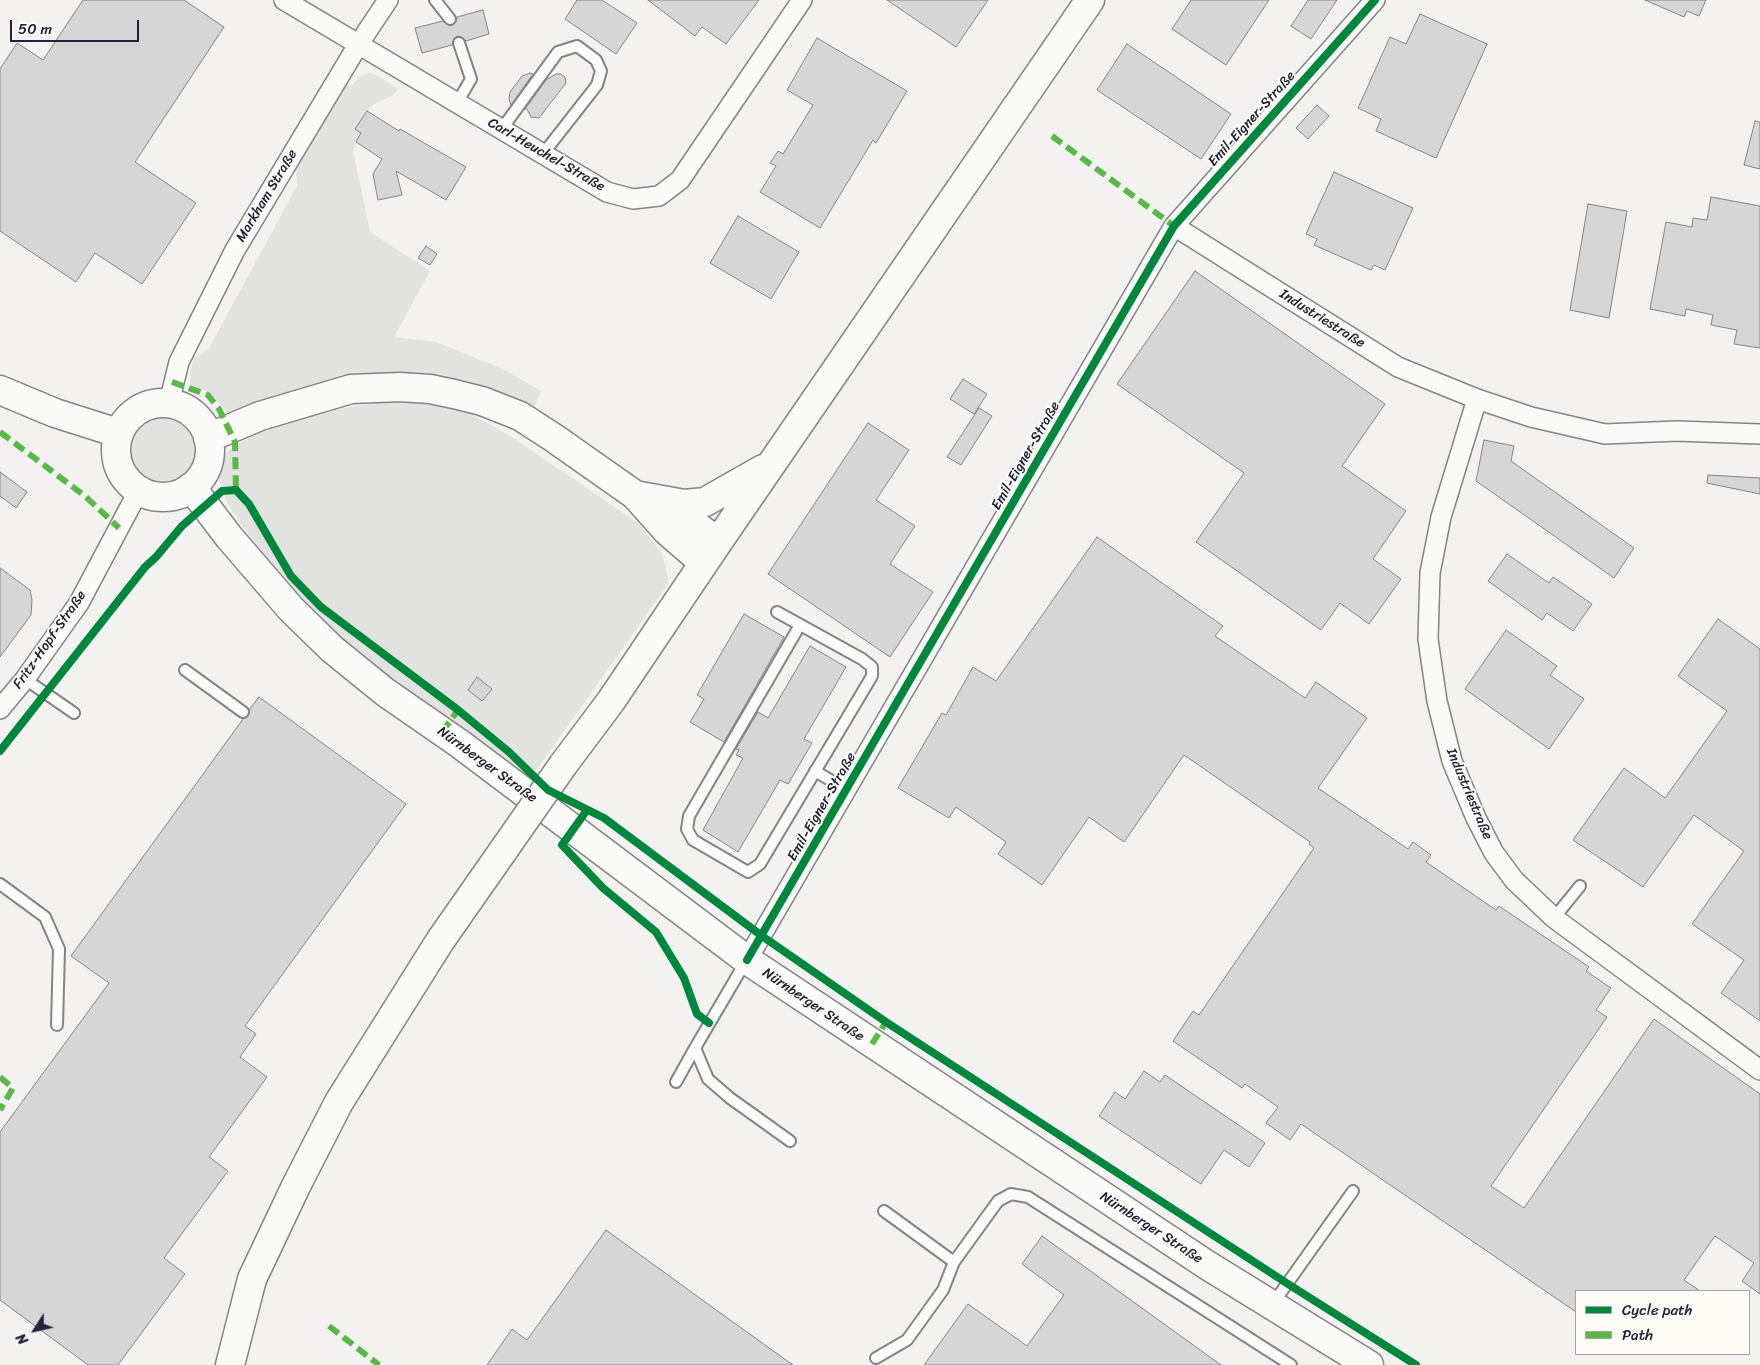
<!DOCTYPE html>
<html>
<head>
<meta charset="utf-8">
<style>
	body { margin:0 }
	#map { position:relative; width:1760px; height:1365px; overflow:hidden; background:#f3f2f0; font-family:Sriracha,sans-serif }
	canvas { display:block }
	.legend { position:absolute; left:1575px; top:1290px; width:175px; height:65px; box-sizing:border-box; background:#fdfcf7; border:1px solid #a5a5ac; margin:0; padding:6px 9px; list-style:none; font-size:15px; color:#22223b }
	.legend li { display:flex; align-items:center; gap:10px; height:25px }
	.legend b { width:25px; border:1px solid #a5a5ac }
	.north { position:absolute; left:10px; top:1305px; width:50px; height:50px; -webkit-text-stroke:4px #fdfcf7; paint-order:stroke; rotate:235deg; font-size:14px; font-weight:700; line-height:20px; text-align:center; color:#22223b }
	.north::after { content:''; display:block; margin:auto; width:18px; height:22px; background:#22223b; clip-path:polygon(50% 0,100% 100%,50% 72%,0 100%) }
	.scale { position:absolute; left:10px; top:20px; width:129px; height:22px; box-sizing:border-box; border:2px solid #22223b; border-top:0; padding-left:6px; font-size:15px; line-height:18px; white-space:nowrap; color:#22223b; -webkit-text-stroke:4px #fdfcf7; paint-order:stroke }
</style>
</head>
<body>
<div id="map">
<canvas width="1760" height="1365"></canvas>
<ul class="legend">
<li><b style="height:6px;background:#00873e"></b>Cycle path</li>
<li><b style="height:6px;background:#58b947"></b>Path</li>
</ul>
<div class="north">N</div>
<div class="scale">50 m</div>
</div>
<script>
const context = document.querySelector('canvas').getContext('2d');
context.lineJoin = 'round';
function fillPath(path, color) { context.fillStyle = color; context.fill(path, 'evenodd'); }
const toPath = rows => new Path2D(rows.map(r => 'M' + r).join(''));
function stroke(path, color, width, dash) { context.strokeStyle = color; context.lineWidth = width; context.lineCap = dash ? 'butt' : 'round'; context.setLineDash(dash || []); context.stroke(path); }
function label(font, color, halo, rows, align = 'center') {
  context.font = font + ' Sriracha,sans-serif'; context.lineWidth = 4; context.setLineDash([]); context.textBaseline = 'middle'; context.strokeStyle = halo; context.fillStyle = color; for (const [text, x, y, turn = 0] of rows) {
    context.save(); context.translate(x, y); context.rotate((+turn || 0) * Math.PI / 180); context.textAlign = isNaN(turn) ? turn : align; if (halo) context.strokeText(text, 0, 0); context.fillText(text, 0, 0); context.restore();
  }
}
fillPath(toPath([
	[369,73,375,74,398,89,393,95,372,105,356,129,361,133,353,151,370,232,430,271,394,337,436,342,503,369,541,391,532,411,510,398,468,381,413,374,229,415,211,393,190,385,190,373,194,357,208,350,297,186,296,167,347,83,351,87,359,76],
	[400,399,464,410,512,437,638,523,662,553,669,583,528,782,388,685,294,600,228,505,219,480,221,462,228,451,253,435,315,413],
	'131 450a32 32 0 1 1 64 0a32 32 0 1 1-64 0Z'
]), '#e2e2e1');
const building = toPath([
	[83,0,184,0,224,27,135,162,196,203,142,284,95,253,76,282,0,231,0,69,17,43,43,60,83,0],
	[577,0,602,0,637,23,616,54,565,19,577,0],
	[648,0,759,0,726,44,702,27,695,36,648,0],
	[887,0,988,0,956,47,887,0],
	[1191,0,1269,0,1226,65,1172,29,1191,0],
	[1308,0,1337,0,1311,39,1291,26,1308,0],
	[1645,0,1706,0,1699,16,1687,11,1684,17,1645,0],
	[483,10,489,34,466,41,463,38,457,36,454,39,452,45,422,53,415,28,443,21,451,26,456,22,457,17,483,10],
	[1420,14,1487,44,1436,158,1376,131,1381,119,1358,108,1390,37,1406,44,1420,14],
	[817,38,907,91,876,143,873,140,820,228,760,192,776,166,770,163,778,151,783,154,813,105,787,90,817,38],
	[1127,44,1231,114,1201,159,1097,90,1127,44],
	[530,73,533,74,511,105,509,99,510,92,522,76,530,73],
	[556,74,561,74,565,77,566,83,539,118,531,117,527,109,525,109,546,80,556,74],
	[1317,105,1329,116,1308,139,1296,128,1317,105],
	[367,111,399,131,400,129,466,167,446,200,396,171,402,195,378,200,373,174,382,159,356,142,361,133,355,129,367,111],
	[1755,121,1760,122,1760,169,1744,165,1755,121],
	[1334,172,1413,208,1385,270,1374,265,1371,270,1314,245,1317,239,1306,234,1334,172],
	[1711,197,1760,206,1760,348,1734,344,1737,330,1711,325,1713,315,1686,309,1685,316,1650,309,1666,222,1692,227,1693,218,1707,220,1711,197],
	[1588,204,1627,211,1609,318,1570,310,1588,204],
	[738,216,799,252,771,299,710,263,738,216],
	[426,246,437,254,430,265,418,258,426,246],
	[1195,271,1385,404,1342,466,1406,511,1373,559,1401,579,1369,624,1340,603,1321,630,1196,542,1244,473,1117,384,1195,271],
	[963,379,987,394,974,414,950,399,963,379],
	[979,408,992,416,961,465,947,457,979,408],
	[868,423,909,450,876,500,915,526,890,564,933,592,890,657,768,574,868,423],
	[1484,440,1514,446,1511,461,1634,548,1614,578,1476,481,1484,440],
	[0,472,27,492,16,508,0,496,0,472],
	[1708,475,1760,478,1760,494,1707,483,1708,475],
	[1097,537,1223,626,1215,636,1305,698,1316,682,1367,718,1318,788,1408,849,1413,842,1431,855,1426,862,1496,910,1499,906,1589,967,1586,971,1611,988,1596,1010,1607,1017,1491,1186,1524,1208,1654,1019,1760,1094,1760,1294,1742,1281,1754,1263,1715,1236,1684,1280,1700,1291,1576,1291,1576,1312,1301,1124,1290,1140,1266,1123,1278,1107,1245,1084,1242,1088,1173,1041,1193,1011,1199,1015,1314,848,1309,844,1310,842,1184,755,1124,842,1089,817,1042,885,998,854,1006,842,956,807,949,818,898,788,942,713,946,715,973,667,996,681,1097,537],
	[1507,554,1549,583,1553,577,1592,604,1573,631,1547,613,1542,620,1488,581,1507,554],
	[0,568,30,590,32,600,31,615,0,657,0,568],
	[744,614,784,637,724,742,690,722,704,699,697,695,744,614],
	[1718,619,1760,649,1760,1021,1721,993,1744,960,1692,924,1744,851,1694,815,1643,887,1573,840,1624,768,1665,798,1727,711,1678,676,1718,619],
	[1506,630,1557,666,1550,675,1584,699,1549,749,1465,689,1506,630],
	[810,646,846,667,804,739,812,743,788,784,780,780,738,852,703,830,743,758,736,755,739,750,736,749,758,712,768,718,810,646],
	[477,677,492,689,482,701,468,690,477,677],
	[259,697,406,804,245,1026,256,1034,240,1057,267,1077,209,1157,228,1171,164,1258,185,1274,118,1365,88,1365,0,1300,0,1132,109,983,71,956,243,719,248,716,249,710,259,697],
	[1144,1071,1160,1082,1165,1075,1265,1143,1249,1167,1224,1150,1201,1184,1099,1116,1115,1092,1125,1099,1144,1071],
	[606,1230,712,1307,793,1365,487,1365,512,1329,527,1340,606,1230],
	[1042,1236,1221,1365,924,1365,968,1304,1027,1346,1064,1295,1022,1264,1042,1236]
]);
fillPath(building, '#d7d6d6');
stroke(building, '#848488', 1);
const lane = toPath([
	[435,0,450,19],
	[457,103,471,79,459,43],
	[501,130,558,52,577,46,596,60,601,71,597,85,543,154],
	[777,612,862,659,872,667,872,676,760,864,748,872,693,840,687,829,689,816,800,625],
	[185,670,243,712],
	[25,679,74,713],
	[815,771,847,790],
	[0,884,45,917,59,949,57,1025],
	[1554,918,1580,886],
	[746,961,695,1048,708,1079,730,1098,790,1141],
	[676,1082,695,1048],
	[884,1211,954,1262],
	[1272,1305,1353,1191],
	[876,1358,907,1340,943,1290,954,1262,998,1201,1011,1194,1028,1197,1291,1365]
]);
const street = toPath([
	[284,0,607,192,633,199,659,196,680,180,802,0],
	[1174,226,1398,367,1477,399,1531,417,1605,434,1677,431,1760,434],
	[1477,399,1441,517,1430,573,1428,639,1437,701,1452,761,1476,818,1494,853,1514,880,1554,918,1760,1070],
	[169,403,179,362,235,250,358,45,388,0],
	[0,709,25,679,79,603,139,490],
	[747,960,1174,226,1375,0]
]);
const secondary = toPath([
	[191,487,229,537,291,609,332,649,385,692,460,744,747,960,1207,1265,1369,1365]
]);
const primary = toPath([
	[0,390,55,413,118,433],
	'116 450a47 47 0 1 1 94 0a47 47 0 1 1-94 0Z',
	[208,438,260,416,351,389,400,387,430,389,454,394,482,401,520,416,554,438,635,495,667,531,704,563],
	[635,495,684,504,705,502,763,469],
	[663,501,718,542],
	[563,765,611,701,718,542,1090,0],
	[230,1365,252,1279,296,1186,339,1102,440,941,505,848]
]);
stroke(lane, '#848488', 14);
stroke(street, '#848488', 22);
stroke(secondary, '#848488', 31);
stroke(primary, '#848488', 31);
stroke(lane, '#fafaf8', 10);
stroke(street, '#fafaf8', 19);
stroke(secondary, '#fafaf8', 28);
stroke(primary, '#fafaf8', 28);
const primaryBridge = toPath([
	[505,848,563,765]
]);
stroke(primaryBridge, '#848488', 31, []);
stroke(primaryBridge, '#fafaf8', 28);
stroke(toPath([
	[1052,136,1174,226],
	[172,382,208,395,219,409,235,442,236,490],
	[0,432,85,496,119,528],
	[442,732,458,710],
	[872,1044,886,1022],
	[0,1077,13,1088,0,1110],
	[329,1326,379,1365]
]), '#58b947', 6, [12, 6]);
stroke(toPath([
	[0,751,145,567,156,557,182,526,222,491,236,490,249,504,291,576,321,607,458,710,509,752,548,790,604,818,762,936,886,1022,1288,1284,1416,1365],
	[587,810,562,845,603,888,656,932,684,978,697,1014,709,1023],
	[747,960,1174,226,1375,0]
]), '#00873e', 8);
label('14px', '#22223b', '#fdfcf7', [
	["Emil-Eigner-Straße",1252,119,-48],
	["Carl-Heuchel-Straße",546,155,30],
	["Markham Straße",267,196,-59],
	["Industriestraße",1322,319,32],
	["Emil-Eigner-Straße",1026,456,-60],
	["Fritz-Hopf-Straße",50,640,-55],
	["Nürnberger Straße",487,765,36],
	["Industriestraße",1469,794,67],
	["Emil-Eigner-Straße",822,807,-60],
	["Nürnberger Straße",813,1005,34],
	["Nürnberger Straße",1151,1228,33]
]);
</script>
</body>
</html>
